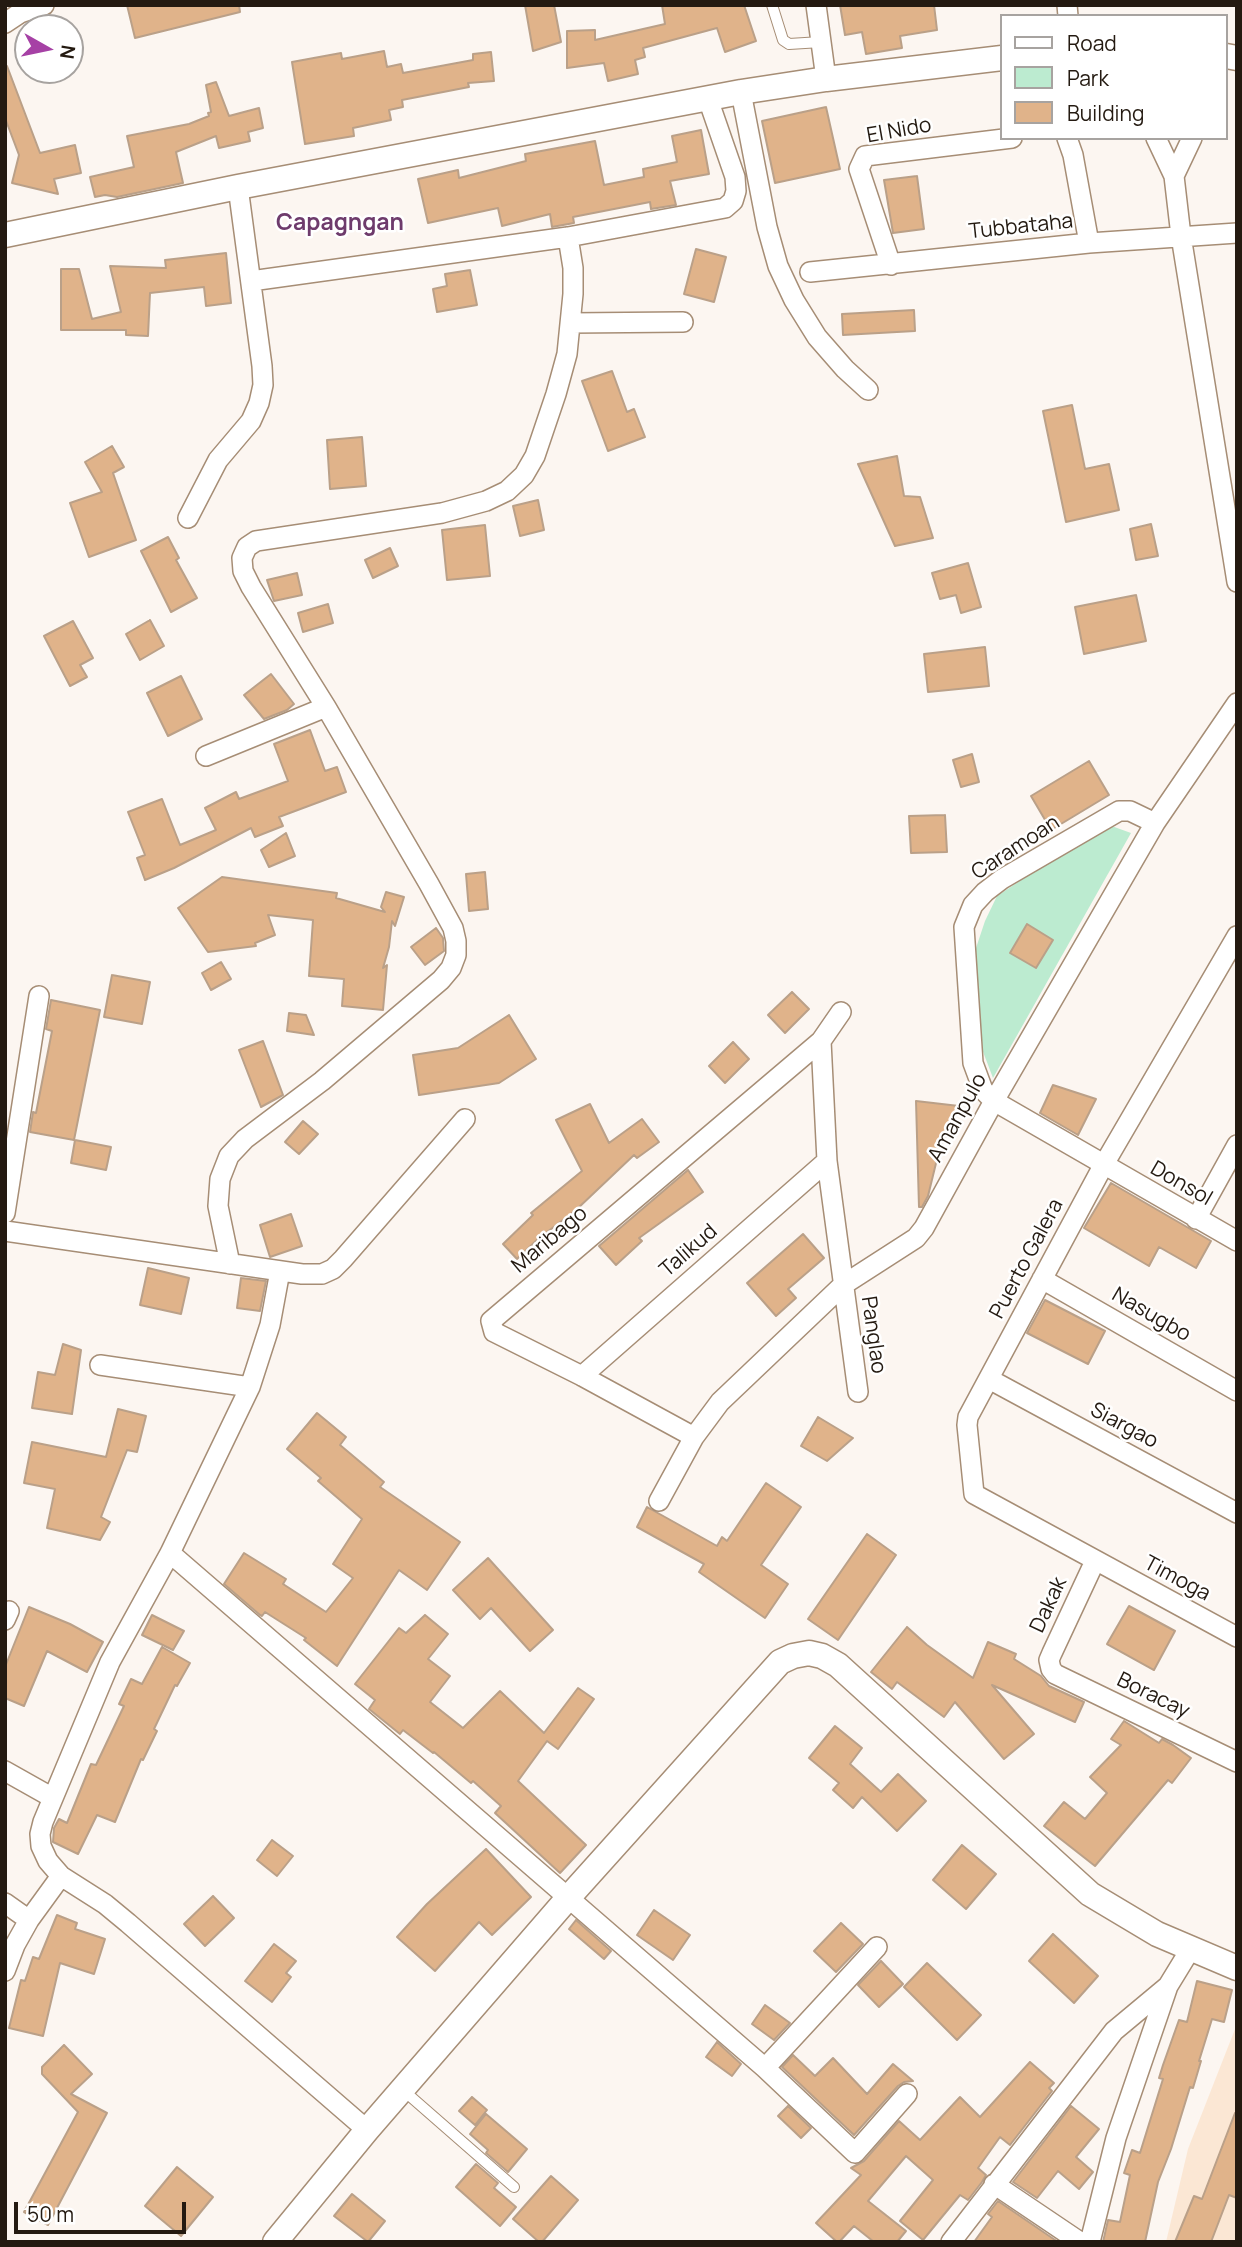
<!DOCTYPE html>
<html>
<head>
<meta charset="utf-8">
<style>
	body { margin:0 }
	#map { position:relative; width:1242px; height:2247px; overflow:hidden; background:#fcf6f1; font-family:Manrope,sans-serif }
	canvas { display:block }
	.frame { position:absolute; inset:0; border:7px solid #241a11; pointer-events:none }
	.legend { position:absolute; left:1000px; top:14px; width:228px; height:126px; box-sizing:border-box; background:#fff; border:2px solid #a7a3a0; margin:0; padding:9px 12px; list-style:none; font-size:21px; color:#241a11 }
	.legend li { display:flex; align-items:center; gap:14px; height:35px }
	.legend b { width:35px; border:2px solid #a7a3a0 }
	.north { position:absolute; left:14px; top:14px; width:70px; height:70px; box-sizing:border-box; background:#fff; border:2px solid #a7a3a0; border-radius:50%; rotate:99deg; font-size:19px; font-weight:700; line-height:28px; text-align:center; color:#241a11 }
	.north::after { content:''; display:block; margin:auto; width:24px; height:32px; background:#a641a5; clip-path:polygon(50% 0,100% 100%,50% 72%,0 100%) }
	.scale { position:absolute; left:14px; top:2202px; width:172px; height:32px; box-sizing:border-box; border:4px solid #241a11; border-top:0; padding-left:9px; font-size:21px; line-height:24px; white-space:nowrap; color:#241a11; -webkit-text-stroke:5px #fff; paint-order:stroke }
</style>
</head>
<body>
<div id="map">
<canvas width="1242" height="2247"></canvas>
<div class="frame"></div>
<ul class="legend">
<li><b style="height:9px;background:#fff"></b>Road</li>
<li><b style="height:19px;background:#bcebd0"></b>Park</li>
<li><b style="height:19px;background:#e0b38a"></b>Building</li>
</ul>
<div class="north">N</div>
<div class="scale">50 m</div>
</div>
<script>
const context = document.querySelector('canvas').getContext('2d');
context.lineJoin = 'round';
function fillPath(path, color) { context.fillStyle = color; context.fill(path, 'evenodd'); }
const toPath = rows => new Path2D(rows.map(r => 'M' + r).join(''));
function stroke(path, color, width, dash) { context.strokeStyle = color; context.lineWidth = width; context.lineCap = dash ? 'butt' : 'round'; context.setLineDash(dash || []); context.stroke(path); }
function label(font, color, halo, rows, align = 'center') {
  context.font = font + ' Manrope,sans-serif'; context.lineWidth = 5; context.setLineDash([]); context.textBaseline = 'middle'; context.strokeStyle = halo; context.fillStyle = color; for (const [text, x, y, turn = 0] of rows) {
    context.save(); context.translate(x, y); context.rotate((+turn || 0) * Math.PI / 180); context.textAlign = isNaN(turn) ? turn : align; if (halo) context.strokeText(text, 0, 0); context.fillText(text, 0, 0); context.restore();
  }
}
fillPath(toPath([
	[1237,2024,1237,2242,1166,2242,1188,2149]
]), '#fbe7d4');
fillPath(toPath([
	[1106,824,1131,833,993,1078,974,1028,972,960,985,921,997,896]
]), '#bcebd0');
const building = toPath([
	[127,5,239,5,240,12,135,38,127,5],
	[525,5,554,5,561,42,533,51,525,5],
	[662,5,744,5,756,41,725,52,717,28,643,48,645,57,635,60,638,74,608,81,604,63,567,68,567,31,595,30,595,40,665,24,662,5],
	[840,5,934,5,937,30,900,36,902,48,866,54,862,32,845,35,840,5],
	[384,51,387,67,401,64,403,73,473,60,473,54,491,52,494,81,468,83,469,87,402,100,403,107,389,110,391,120,353,128,354,136,305,144,292,62,341,53,342,59,384,51],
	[5,66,7,66,40,153,75,145,81,173,54,179,58,194,12,183,19,155,5,118,5,66],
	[216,82,229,116,259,108,263,128,248,132,250,141,219,148,216,136,176,152,183,183,117,197,105,195,95,197,90,177,134,167,127,136,189,124,209,116,208,113,211,112,206,85,216,82],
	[826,107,840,169,775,183,762,121,826,107],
	[701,130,709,174,670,181,676,205,651,209,650,202,573,217,574,223,552,227,550,214,502,226,498,208,428,223,418,179,458,170,459,178,526,161,525,154,595,141,604,185,644,177,643,169,677,162,672,136,701,130],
	[917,176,924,229,893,233,884,180,917,176],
	[696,249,726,257,714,302,684,294,696,249],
	[226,253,231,303,206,306,204,287,150,293,148,336,126,335,126,330,61,330,61,269,79,269,92,319,121,312,110,266,166,268,165,260,226,253],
	[470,270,477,305,437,312,433,289,447,286,445,274,470,270],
	[914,310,915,331,843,335,842,314,914,310],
	[612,371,627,412,634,409,645,437,608,451,582,381,612,371],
	[1072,405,1085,469,1109,464,1119,510,1066,522,1043,411,1072,405],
	[362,437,366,486,330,489,327,440,362,437],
	[112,446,124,467,113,473,136,540,89,557,70,503,102,492,85,462,112,446],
	[897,456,904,496,920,497,933,538,895,546,858,464,897,456],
	[538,500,544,530,520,536,513,506,538,500],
	[1151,524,1158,556,1136,560,1130,529,1151,524],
	[485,525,490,576,447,580,442,530,485,525],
	[168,537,179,558,176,560,197,598,171,612,141,551,168,537],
	[390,548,398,566,373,578,365,560,390,548],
	[968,563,981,607,961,613,956,595,940,599,932,573,968,563],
	[297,573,302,595,274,601,267,580,297,573],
	[1136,595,1146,641,1084,654,1075,607,1136,595],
	[328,604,333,623,303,632,298,613,328,604],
	[150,620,164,646,140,660,126,634,150,620],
	[73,621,93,658,80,665,87,677,70,686,44,636,73,621],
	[985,647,989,686,928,692,924,654,985,647],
	[271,674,294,704,287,710,264,719,244,695,271,674],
	[181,676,202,719,168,736,147,693,181,676],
	[310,730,325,771,337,767,346,792,279,817,283,826,255,837,251,828,174,868,145,880,137,858,145,855,128,812,162,799,180,845,216,830,205,808,236,792,239,799,288,781,274,744,310,730],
	[972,754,979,782,961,787,953,760,972,754],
	[1089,761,1109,795,1051,830,1031,796,1089,761],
	[945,815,947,852,911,853,909,816,945,815],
	[286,833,295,856,269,867,261,850,286,833],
	[485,872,488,909,469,911,466,874,485,872],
	[222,877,337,893,336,898,385,912,381,907,386,892,404,897,395,926,392,921,389,947,383,968,387,965,383,1010,342,1006,344,979,309,976,313,920,268,915,275,935,255,943,256,946,208,952,178,908,222,877],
	[1027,924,1053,940,1036,968,1010,953,1027,924],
	[436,928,443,938,444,951,425,965,411,947,436,928],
	[221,962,231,979,211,990,202,973,221,962],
	[112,975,150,982,142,1024,104,1017,112,975],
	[792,992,809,1009,785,1033,768,1015,792,992],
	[51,1000,100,1010,74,1140,30,1132,33,1112,36,1113,52,1031,46,1029,51,1000],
	[289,1013,306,1015,314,1035,287,1031,289,1013],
	[509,1015,536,1059,499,1083,419,1095,413,1055,458,1048,509,1015],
	[263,1041,283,1095,261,1107,239,1050,263,1041],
	[733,1042,749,1059,725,1083,709,1066,733,1042],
	[1053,1085,1096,1099,1078,1135,1040,1113,1053,1085],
	[916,1101,959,1106,938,1155,928,1196,922,1207,919,1207,916,1101],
	[590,1104,609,1143,642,1119,659,1142,637,1158,634,1155,576,1210,538,1239,517,1259,503,1244,533,1215,531,1213,582,1171,556,1120,590,1104],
	[303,1121,318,1134,299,1154,285,1142,303,1121],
	[75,1140,111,1147,106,1170,71,1163,75,1140],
	[688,1170,703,1192,639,1238,642,1241,616,1265,599,1246,688,1170],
	[1111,1183,1211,1241,1196,1268,1159,1247,1149,1266,1084,1228,1111,1183],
	[291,1214,302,1246,270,1257,260,1225,291,1214],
	[803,1234,824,1258,788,1289,796,1298,776,1316,747,1283,803,1234],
	[148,1268,189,1278,181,1314,140,1305,148,1268],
	[241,1278,266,1281,260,1311,237,1308,241,1278],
	[1045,1300,1105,1331,1088,1364,1027,1333,1045,1300],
	[63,1344,81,1350,72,1414,32,1408,38,1372,55,1375,63,1344],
	[118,1409,146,1416,137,1452,127,1450,101,1517,110,1522,100,1540,47,1528,55,1489,24,1483,32,1442,106,1457,118,1409],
	[317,1413,346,1437,340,1445,384,1482,380,1487,460,1542,427,1590,399,1570,337,1666,304,1640,306,1638,265,1612,262,1616,260,1615,224,1584,244,1553,286,1579,283,1584,326,1612,353,1578,333,1564,362,1519,318,1481,321,1478,287,1449,317,1413],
	[818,1417,853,1438,827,1461,801,1446,818,1417],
	[766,1483,801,1507,761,1565,788,1584,765,1618,699,1572,704,1564,637,1527,647,1507,717,1546,722,1537,727,1541,766,1483],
	[867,1534,896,1555,838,1640,808,1619,867,1534],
	[488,1558,553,1630,530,1651,491,1608,480,1619,453,1590,488,1558],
	[1129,1606,1175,1631,1154,1670,1107,1644,1129,1606],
	[29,1607,70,1624,103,1642,87,1672,47,1651,24,1706,5,1698,5,1667,29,1607],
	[152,1615,184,1631,173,1650,142,1635,152,1615],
	[425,1615,448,1634,428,1659,450,1676,430,1702,463,1728,500,1691,544,1733,578,1688,594,1699,558,1749,547,1741,518,1781,586,1845,560,1873,495,1813,501,1806,473,1781,471,1783,434,1752,433,1753,403,1730,400,1734,369,1709,375,1700,355,1684,399,1628,406,1633,425,1615],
	[907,1627,927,1645,973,1678,988,1642,1016,1654,1014,1659,1041,1676,1049,1686,1084,1702,1075,1722,992,1685,1034,1734,1004,1759,955,1702,944,1717,897,1682,892,1689,871,1672,907,1627],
	[162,1647,190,1663,177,1686,175,1685,154,1729,157,1731,143,1760,141,1759,115,1822,97,1815,78,1854,53,1842,54,1828,59,1819,67,1823,91,1764,96,1765,124,1706,119,1704,131,1679,142,1684,162,1647],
	[1124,1721,1159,1743,1162,1739,1173,1745,1191,1758,1172,1783,1168,1780,1095,1866,1044,1826,1064,1802,1085,1819,1107,1793,1090,1777,1121,1745,1111,1739,1124,1721],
	[835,1726,862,1748,850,1764,881,1792,898,1774,926,1801,897,1831,862,1797,853,1808,833,1790,839,1783,809,1758,835,1726],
	[272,1840,293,1856,277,1876,257,1860,272,1840],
	[962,1845,996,1874,966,1909,933,1880,962,1845],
	[486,1849,531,1897,492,1935,479,1922,435,1971,397,1937,427,1904,486,1849],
	[213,1896,234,1918,205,1946,184,1924,213,1896],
	[654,1910,690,1935,673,1960,637,1935,654,1910],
	[57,1915,77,1923,75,1929,105,1939,94,1974,60,1963,43,2036,9,2028,21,1980,25,1981,33,1957,39,1959,57,1915],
	[576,1920,611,1951,604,1959,569,1929,576,1920],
	[841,1923,863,1944,836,1972,814,1951,841,1923],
	[1053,1934,1098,1976,1074,2003,1029,1961,1053,1934],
	[274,1944,296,1961,286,1973,291,1977,272,2002,245,1981,274,1944],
	[881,1961,903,1984,879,2007,858,1985,881,1961],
	[927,1963,981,2015,957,2040,904,1987,927,1963],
	[1197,1981,1232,1990,1224,2022,1212,2019,1199,2061,1201,2061,1193,2088,1190,2087,1171,2149,1158,2182,1145,2242,1103,2242,1108,2220,1120,2222,1130,2175,1124,2173,1132,2150,1140,2153,1163,2079,1159,2078,1163,2065,1179,2020,1187,2022,1197,1981],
	[765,2005,790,2023,774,2040,752,2024,765,2005],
	[717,2042,741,2064,732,2076,706,2057,717,2042],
	[64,2045,92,2074,71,2094,107,2113,48,2225,24,2212,78,2112,42,2074,42,2067,64,2045],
	[793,2055,815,2076,833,2058,867,2094,893,2064,913,2081,904,2082,898,2086,854,2135,782,2067,793,2055],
	[1030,2062,1054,2083,1049,2088,1052,2091,1010,2145,1000,2137,978,2168,986,2175,982,2182,968,2200,960,2195,923,2240,900,2221,933,2180,906,2156,868,2201,906,2231,897,2242,874,2242,854,2226,839,2242,837,2242,816,2223,861,2175,851,2168,864,2161,899,2121,920,2140,960,2097,980,2117,1030,2062],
	[472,2097,487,2110,475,2125,459,2111,472,2097],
	[788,2106,811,2128,801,2138,778,2116,788,2106],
	[1071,2106,1099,2129,1076,2157,1093,2172,1079,2189,1058,2171,1037,2198,1013,2182,1071,2106],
	[1235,2113,1237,2113,1237,2198,1229,2195,1211,2242,1175,2242,1194,2196,1202,2199,1235,2113],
	[486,2114,527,2149,508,2172,486,2153,488,2150,470,2134,486,2114],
	[476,2164,498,2183,494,2188,516,2207,500,2226,456,2187,476,2164],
	[177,2167,213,2197,181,2236,145,2206,177,2167],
	[551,2176,578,2200,542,2242,539,2242,513,2219,551,2176],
	[352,2194,385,2221,368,2242,334,2216,352,2194],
	[998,2201,1058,2242,974,2242,992,2217,988,2214,998,2201]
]);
fillPath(building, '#e0b38a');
stroke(building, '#baa088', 2);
const service = toPath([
	[772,5,783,40,789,44,821,42],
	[403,2090,514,2187]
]);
const minor = toPath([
	[816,5,826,79],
	[1067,5,1068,16],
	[5,23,20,13,44,5],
	[741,92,767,227,778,266,794,300,817,337,845,369,868,390],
	[1067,138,1073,155,1089,243],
	[1156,138,1174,176,1181,236,1237,582],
	[1174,176,1192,138],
	[891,265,859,169,865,156,1012,138],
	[810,272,1089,243,1237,233],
	[251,281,568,237,725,208,733,201,736,191,735,177,708,99],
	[571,323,683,322],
	[188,518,218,460,251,421,259,403,263,385,262,366,238,187],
	[206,756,326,707],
	[1155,823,1130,811,1119,811,1002,879,985,892,973,905,964,927,973,1063,983,1090,994,1101,1237,1241],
	[1237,936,1103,1166,968,1417,967,1425,974,1494,1237,1637],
	[821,1041,827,1161,858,1392],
	[5,1213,39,996],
	[1196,1219,1237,1145],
	[5,1231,302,1274,322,1274,333,1269,343,1259,465,1119],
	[230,1264,218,1206,220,1179,229,1156,245,1139,322,1081,441,980,451,968,456,955,456,941,453,928,429,884,326,707,251,587,243,571,242,558,247,547,256,541,442,513,486,501,507,491,524,475,535,456,556,394,567,354,573,294,573,268,568,237],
	[280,1271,270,1325,250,1387,170,1553,110,1662,43,1822,40,1834,41,1846,48,1861,61,1876,105,1904,128,1923,367,2130],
	[1042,1279,1237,1391],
	[100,1365,250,1387],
	[582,1376,827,1161],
	[989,1379,1237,1513],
	[694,1437,582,1376,494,1332,491,1321,821,1041,841,1012],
	[659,1501,694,1437,720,1402,843,1285,916,1238,924,1228,994,1101,1155,823,1237,703],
	[170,1553,765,2068,855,2153,907,2094],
	[1095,1561,1052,1653,1049,1660,1051,1669,1055,1674,1237,1762],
	[5,1620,9,1611],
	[5,1771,53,1798],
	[5,1903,29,1920],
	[5,1971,15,1945,29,1920,61,1876],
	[765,2068,877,1947],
	[994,2184,1080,2242],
	[951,2242,1114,2031,1168,1986],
	[1090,2242,1116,2138,1168,1986,1190,1950]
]);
const tertiary = toPath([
	[1226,56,1237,58],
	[5,235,238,187,741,92,826,79,1002,58],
	[275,2242,367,2130,568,1898,780,1662,793,1656,809,1653,822,1656,838,1665,1090,1894,1157,1934,1237,1968]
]);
stroke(service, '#a68d75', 12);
stroke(minor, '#a68d75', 22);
stroke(tertiary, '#a68d75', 27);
stroke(service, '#fff', 10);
stroke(minor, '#fff', 19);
stroke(tertiary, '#fff', 24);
label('21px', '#241a11', '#fff', [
	["El Nido",899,131,-10],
	["Tubbataha",1021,227,-6],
	["Caramoan",1016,848,-33],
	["Amanpulo",958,1118,-61],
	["Donsol",1181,1184,30],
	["Maribago",550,1240,-40],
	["Talikud",689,1251,-41],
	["Puerto Galera",1027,1259,-62],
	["Nasugbo",1151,1315,30],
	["Panglao",873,1335,82],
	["Siargao",1124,1426,28],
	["Timoga",1177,1579,28],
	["Dakak",1049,1605,-65],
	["Boracay",1153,1696,26]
]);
label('bold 23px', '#6e3b6c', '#fff', [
	["Capagngan",340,224]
]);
</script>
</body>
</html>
